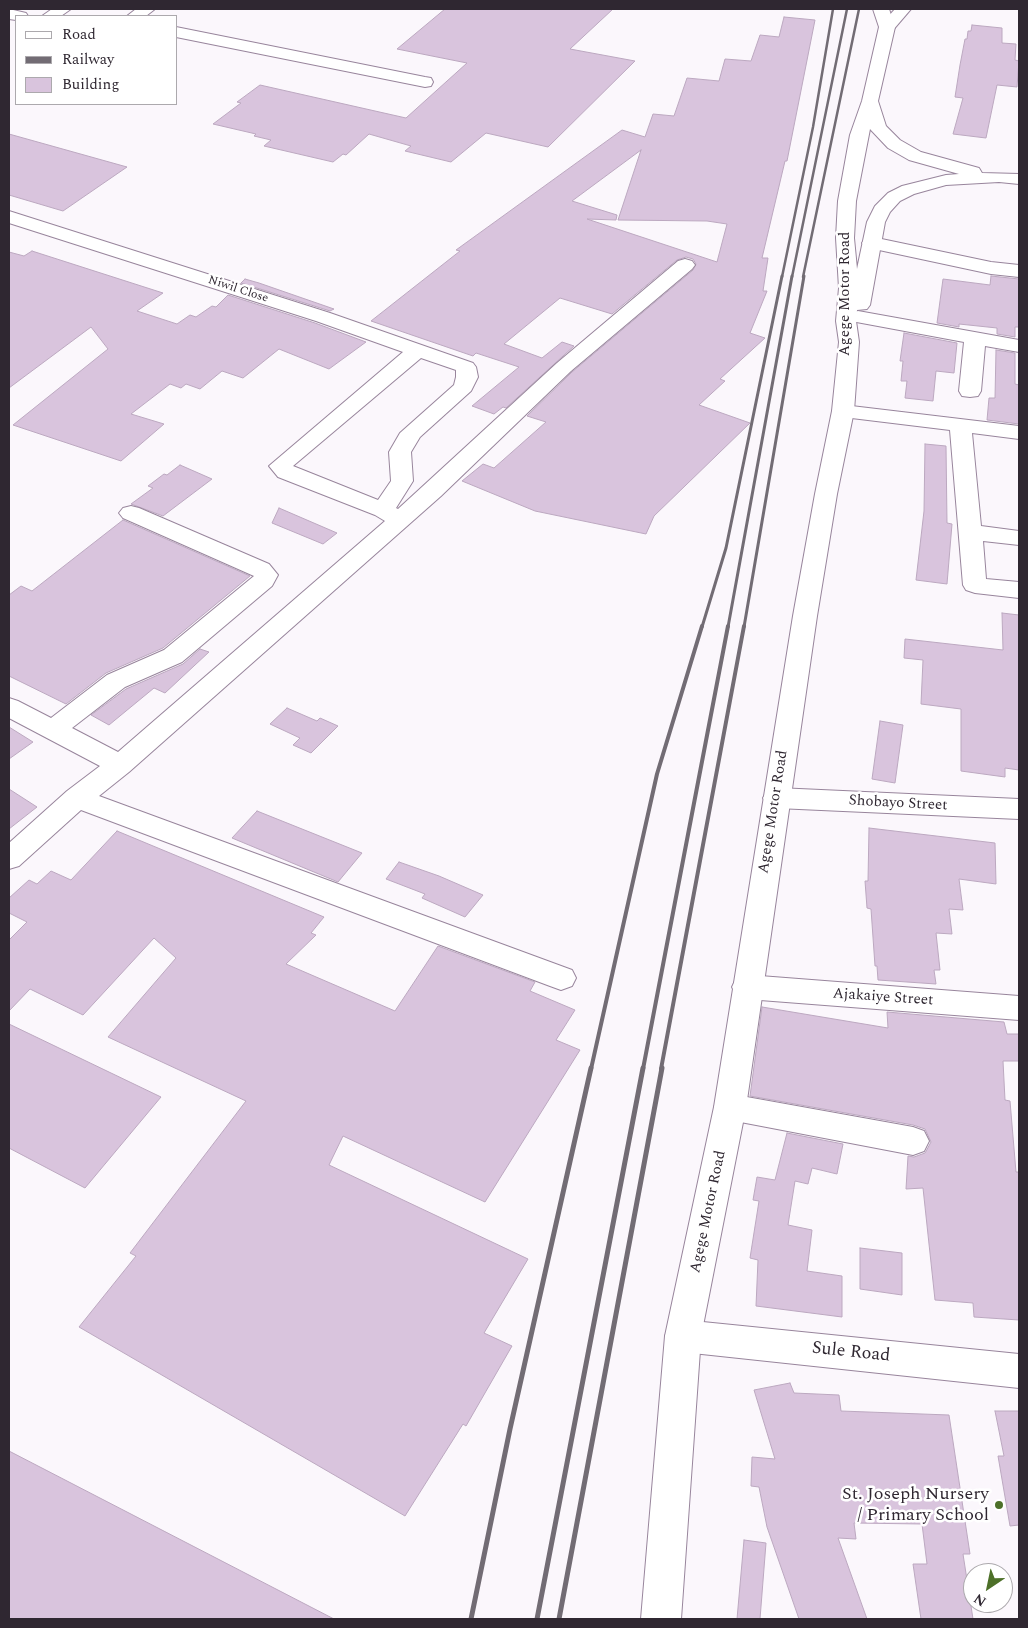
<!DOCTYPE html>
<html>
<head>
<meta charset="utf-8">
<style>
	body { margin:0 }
	#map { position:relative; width:1028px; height:1628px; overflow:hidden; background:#fbf7fc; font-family:Spectral,serif }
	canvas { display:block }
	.frame { position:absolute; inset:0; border:10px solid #2f2731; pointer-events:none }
	.legend { position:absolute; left:15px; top:15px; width:162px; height:90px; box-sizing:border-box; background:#fff; border:1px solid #aca9ad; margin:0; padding:6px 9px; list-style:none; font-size:15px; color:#2f2731 }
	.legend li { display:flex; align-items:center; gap:10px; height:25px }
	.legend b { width:25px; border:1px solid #aca9ad }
	.north { position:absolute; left:963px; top:1563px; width:50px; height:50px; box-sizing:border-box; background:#fff; border:1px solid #aca9ad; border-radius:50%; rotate:214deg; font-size:14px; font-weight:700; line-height:20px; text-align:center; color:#2f2731 }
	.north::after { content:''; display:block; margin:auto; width:18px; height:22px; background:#4d7029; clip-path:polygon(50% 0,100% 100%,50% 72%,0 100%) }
</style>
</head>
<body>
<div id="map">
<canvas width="1028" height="1628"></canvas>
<div class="frame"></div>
<ul class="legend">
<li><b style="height:6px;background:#fff"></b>Road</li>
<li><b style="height:6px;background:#726c74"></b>Railway</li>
<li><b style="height:14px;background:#d9c4dd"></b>Building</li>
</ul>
<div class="north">N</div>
</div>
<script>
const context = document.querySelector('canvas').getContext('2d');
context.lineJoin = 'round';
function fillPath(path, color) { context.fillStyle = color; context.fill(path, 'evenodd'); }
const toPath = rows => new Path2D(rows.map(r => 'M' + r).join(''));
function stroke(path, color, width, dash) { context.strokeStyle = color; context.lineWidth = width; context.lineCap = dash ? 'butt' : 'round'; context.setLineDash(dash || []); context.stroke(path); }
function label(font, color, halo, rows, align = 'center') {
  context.font = font + ' Spectral,serif'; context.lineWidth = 5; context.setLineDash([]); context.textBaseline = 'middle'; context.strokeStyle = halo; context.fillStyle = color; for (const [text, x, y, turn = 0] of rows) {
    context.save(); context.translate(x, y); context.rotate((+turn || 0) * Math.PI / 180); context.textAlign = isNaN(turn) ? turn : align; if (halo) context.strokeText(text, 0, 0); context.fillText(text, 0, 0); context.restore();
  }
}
const building = toPath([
	[445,9,613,9,570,49,635,61,548,147,486,133,451,162,405,151,411,146,369,134,346,155,343,154,333,162,264,146,271,140,254,136,256,134,213,124,241,103,237,102,260,85,406,118,467,63,397,49,445,9],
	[784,17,815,20,787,161,785,161,762,258,768,258,763,291,767,291,750,333,765,338,720,379,725,381,699,405,750,423,654,516,646,534,535,511,462,481,483,464,494,468,546,422,527,416,572,372,693,270,696,264,693,259,686,257,677,260,612,314,560,298,504,344,542,358,562,342,574,346,506,408,503,407,494,414,472,406,519,367,476,353,473,356,371,321,460,251,456,250,622,130,645,137,653,114,674,116,687,78,719,81,725,59,751,61,760,35,779,37,784,17],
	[641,150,618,220,707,221,727,224,717,262,587,219,616,220,617,215,572,201,641,150],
	[972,25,1002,28,1002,43,1016,44,1015,60,1019,61,1017,87,997,85,986,138,953,134,963,98,955,97,960,65,965,39,967,39,968,31,971,31,972,25],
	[9,134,127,167,63,211,9,195,9,134],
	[32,251,163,293,137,311,177,324,190,315,196,317,212,306,216,307,228,295,315,323,366,342,329,369,279,349,243,378,222,371,200,389,186,384,181,388,170,384,131,414,164,424,121,461,13,425,108,349,91,327,9,388,9,252,24,256,32,251],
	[991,276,1019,279,1019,327,1015,327,1015,337,997,334,997,328,959,324,959,327,937,323,943,279,990,285,991,276],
	[245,279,259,283,334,309,330,311,241,283,245,279],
	[904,333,957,343,954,373,936,371,933,401,905,398,907,381,901,381,903,361,900,361,904,333],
	[996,350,1015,353,1015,384,1019,385,1019,424,987,420,989,398,995,398,996,350],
	[925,444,946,446,947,523,952,524,947,584,916,580,924,511,925,444],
	[180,465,212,479,163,516,131,504,153,488,148,486,164,474,167,475,180,465],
	[279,508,337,533,323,544,272,523,279,508],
	[123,520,250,576,163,648,106,673,66,704,9,676,9,595,21,586,32,591,123,520],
	[1002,613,1019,615,1019,770,1005,768,1005,777,961,771,961,709,921,704,923,660,904,658,905,639,1003,650,1002,613],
	[200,649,209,652,165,693,154,688,109,725,91,715,126,689,183,664,200,649],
	[287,708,317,721,320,718,338,726,311,753,293,745,300,738,270,724,287,708],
	[880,721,903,725,895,783,872,779,880,721],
	[9,727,33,742,9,759,9,727],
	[9,789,37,807,9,829,9,789],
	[257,811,362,853,338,882,232,838,257,811],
	[869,828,995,843,996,884,959,879,963,910,949,909,952,934,936,933,940,970,934,970,936,984,878,980,877,966,875,966,871,909,867,908,865,881,868,881,869,828],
	[117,831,324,917,311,933,316,935,286,964,395,1011,438,946,535,982,530,991,575,1010,556,1040,580,1050,485,1202,343,1136,329,1165,528,1259,484,1333,512,1346,466,1426,463,1424,405,1516,79,1327,136,1256,130,1253,246,1101,108,1037,176,958,154,938,83,1015,30,989,9,1011,9,940,27,922,9,913,9,898,29,880,37,884,51,871,71,880,117,831],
	[399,862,439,876,483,895,465,917,422,898,425,894,386,879,399,862],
	[762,1007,888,1028,887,1012,1004,1022,1007,1034,1019,1034,1019,1061,1003,1061,1005,1100,1010,1101,1016,1172,1019,1172,1019,1320,974,1317,973,1303,935,1300,923,1188,906,1189,908,1156,914,1157,925,1153,931,1142,925,1129,913,1125,750,1096,762,1007],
	[9,1024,161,1097,85,1188,9,1148,9,1024],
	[787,1133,843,1144,837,1174,812,1168,808,1184,795,1181,788,1225,812,1230,807,1271,842,1276,842,1317,756,1306,758,1260,750,1258,759,1201,753,1200,757,1177,775,1180,787,1133],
	[860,1248,902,1253,902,1295,860,1289,860,1248],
	[790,1383,794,1393,839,1395,841,1411,949,1415,970,1554,963,1554,973,1619,921,1619,913,1564,927,1564,922,1524,854,1523,856,1539,838,1538,867,1619,799,1619,767,1527,759,1487,751,1486,752,1457,775,1459,754,1390,790,1383],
	[995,1411,1019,1411,1019,1525,1010,1526,998,1456,1004,1456,995,1411],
	[9,1451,334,1619,9,1619,9,1451],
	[744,1540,766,1543,760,1619,737,1619,744,1540]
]);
fillPath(building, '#d9c4dd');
stroke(building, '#bca8c0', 1);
const minor = toPath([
	[9,9,26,13,28,16,16,16,16,20,9,19,9,9],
	[52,9,71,9,61,16,42,16,52,9],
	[136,9,155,9,146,16,127,16,136,9],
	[176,27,425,77,431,78,433,82,431,86,425,87,176,37,176,27],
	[9,211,330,313,473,363,476,367,478,377,471,391,420,437,411,452,413,481,396,508,398,509,557,363,678,261,685,259,692,261,695,265,692,269,571,371,441,496,129,772,99,796,572,970,576,978,572,986,561,990,550,986,81,810,19,866,9,869,9,843,67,791,100,766,9,718,9,698,18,701,51,718,107,675,164,650,254,576,123,518,119,513,123,508,131,506,139,508,269,564,278,575,272,586,182,662,125,687,72,728,118,752,385,521,375,515,278,477,269,466,403,352,316,321,9,223,9,211],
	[421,358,456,370,456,377,454,385,400,433,389,452,391,481,378,500,293,466,421,358],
	[872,237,991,262,1019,265,1019,277,991,274,865,247,862,243,865,239,872,237],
	[858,311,1019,340,1019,352,985,346,981,391,978,396,970,397,962,396,959,391,964,342,851,321,848,317,851,313,858,311],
	[843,405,1019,426,1019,439,972,433,981,526,1019,531,1019,545,983,541,986,579,1019,582,1019,598,975,593,966,590,963,585,950,430,835,416,832,411,835,406,843,405],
	[777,788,1019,799,1019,819,777,808,767,805,763,798,767,791,777,788],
	[747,975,1019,996,1019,1020,747,999,736,995,732,987,736,979,747,975],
	[730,1094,913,1127,924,1131,929,1141,924,1151,913,1155,730,1120,719,1116,714,1107,719,1098,730,1094],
	[683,1320,1019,1354,1019,1388,683,1352,671,1347,665,1336,671,1325,683,1320]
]);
const major = toPath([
	[873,9,889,9,895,27,878,101,886,126,900,140,921,152,979,168,982,173,1019,174,1019,184,999,182,946,185,914,194,900,201,890,212,885,222,870,305,867,309,857,310,856,321,859,342,854,411,837,494,817,616,746,1107,701,1336,681,1619,641,1619,665,1336,714,1107,793,616,815,494,832,411,839,342,836,321,839,288,836,238,838,201,850,135,862,101,879,27,873,9],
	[870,129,888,148,909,160,959,174,946,175,902,186,888,193,875,206,867,222,857,269,854,238,856,201,870,129]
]);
const highway = toPath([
	[895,9,911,9,893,30,881,30,879,27,895,9]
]);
stroke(minor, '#98859c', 2);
stroke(major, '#98859c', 2);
stroke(highway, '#98859c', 2);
fillPath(minor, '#fff');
fillPath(major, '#fff');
fillPath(highway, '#fff');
stroke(toPath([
	[782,277,813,127,833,9],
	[792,277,847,9],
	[803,277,859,9]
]), '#726c74', 2.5);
stroke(toPath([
	[702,627,726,548,782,276],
	[728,627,792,276],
	[744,627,804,276]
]), '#726c74', 3);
stroke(toPath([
	[591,1069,657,774,702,626],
	[643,1069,728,626],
	[661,1069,744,626]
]), '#726c74', 4);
stroke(toPath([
	[471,1619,510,1429,591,1068],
	[537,1619,643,1068],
	[559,1619,662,1068]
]), '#726c74', 5);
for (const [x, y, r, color] of [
	[999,1505,5,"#4d7029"]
]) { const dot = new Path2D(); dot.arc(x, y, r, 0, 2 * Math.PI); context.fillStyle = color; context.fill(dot); stroke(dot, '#fff', 2); }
label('12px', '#2f2731', '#fff', [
	["Niwil Close",238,290,18]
]);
label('15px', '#2f2731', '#fff', [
	["Agege Motor Road",846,294,-90],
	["Shobayo Street",898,804,3],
	["Agege Motor Road",774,812,-81],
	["Ajakaiye Street",883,998,4],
	["Agege Motor Road",709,1212,-78]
]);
label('18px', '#2f2731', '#fff', [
	["Sule Road",851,1353,6]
]);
label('18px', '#2f2731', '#fff', [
	["St. Joseph Nursery",989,1495],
	["/ Primary School",989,1516]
], 'right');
</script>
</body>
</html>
